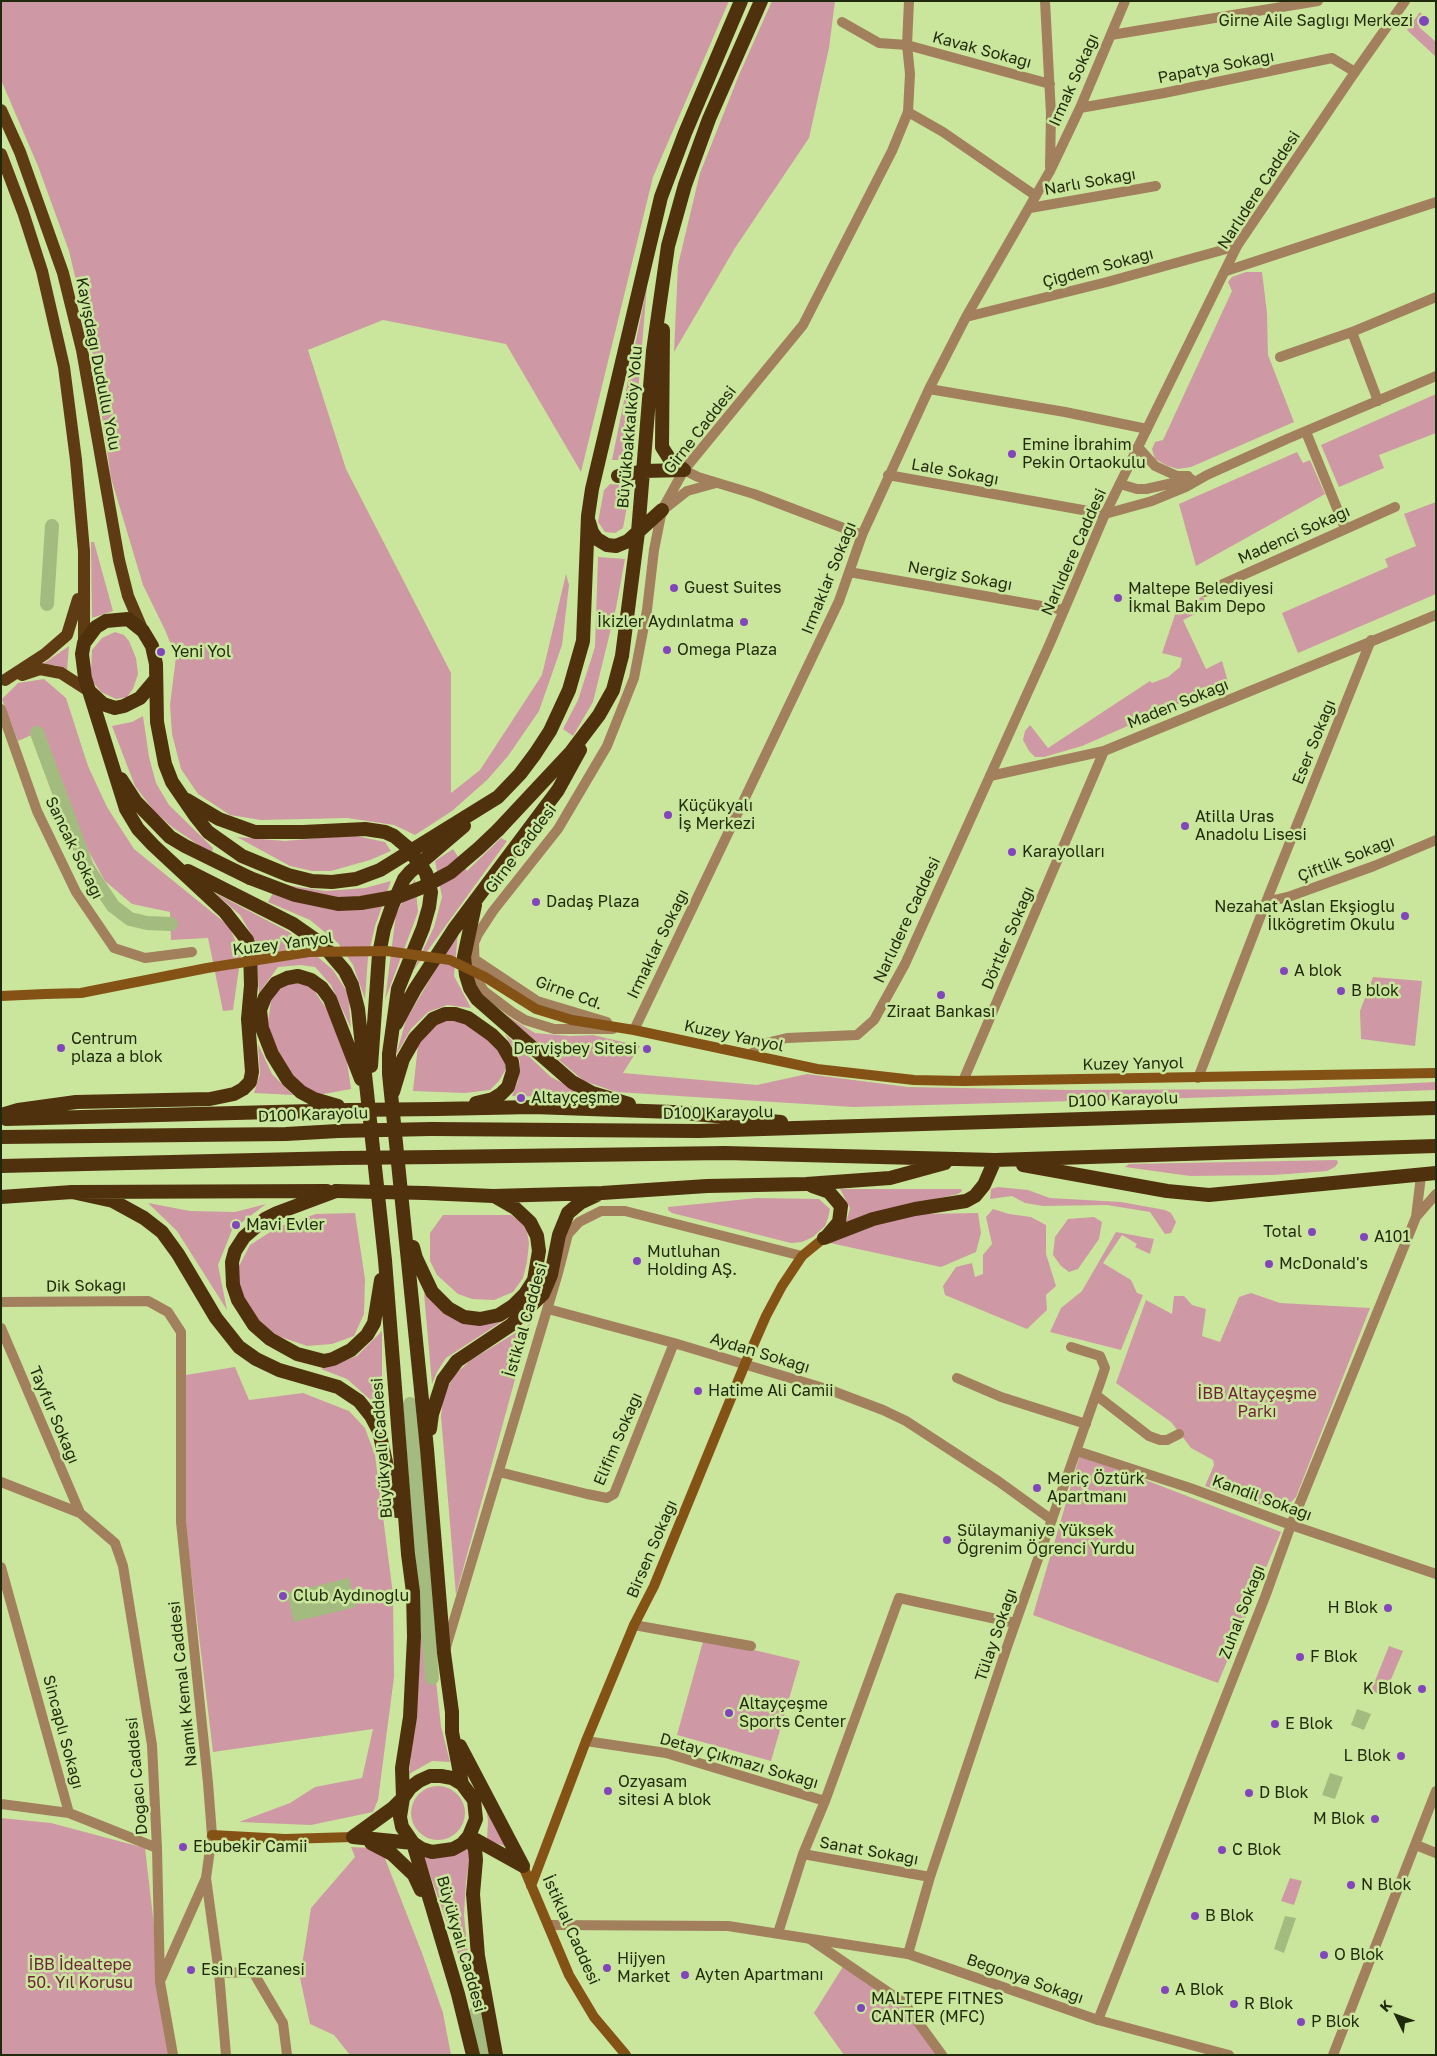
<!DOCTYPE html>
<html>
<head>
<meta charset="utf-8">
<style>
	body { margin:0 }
	#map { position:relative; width:1437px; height:2056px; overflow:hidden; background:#cae69c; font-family:"Golos Text",sans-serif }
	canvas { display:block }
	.frame { position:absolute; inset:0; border:2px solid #1f290b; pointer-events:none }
	.north { position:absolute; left:1372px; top:1991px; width:50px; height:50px; -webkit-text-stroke:4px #cae69c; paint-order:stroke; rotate:312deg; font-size:14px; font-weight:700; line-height:20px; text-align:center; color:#1f290b }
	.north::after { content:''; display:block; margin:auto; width:18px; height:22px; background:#1f290b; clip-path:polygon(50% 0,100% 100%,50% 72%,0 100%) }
</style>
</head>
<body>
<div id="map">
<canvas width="1437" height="2056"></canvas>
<div class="frame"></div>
<div class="north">K</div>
</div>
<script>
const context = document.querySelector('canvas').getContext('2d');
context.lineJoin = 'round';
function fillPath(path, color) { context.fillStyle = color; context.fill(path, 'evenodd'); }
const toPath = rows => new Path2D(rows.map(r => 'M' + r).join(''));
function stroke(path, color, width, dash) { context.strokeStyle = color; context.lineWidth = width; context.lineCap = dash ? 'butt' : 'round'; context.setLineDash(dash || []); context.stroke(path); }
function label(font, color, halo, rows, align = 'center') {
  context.font = font + ' "Golos Text",sans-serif'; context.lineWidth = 5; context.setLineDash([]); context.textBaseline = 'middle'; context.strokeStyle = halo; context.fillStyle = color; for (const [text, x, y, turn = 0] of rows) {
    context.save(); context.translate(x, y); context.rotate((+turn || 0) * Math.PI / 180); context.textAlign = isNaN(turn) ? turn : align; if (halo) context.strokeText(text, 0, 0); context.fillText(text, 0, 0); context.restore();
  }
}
fillPath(toPath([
	[1,1,729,1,653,177,581,472,506,344,383,320,308,350,346,469,451,673,451,793,480,770,542,675,566,574,569,585,562,645,539,711,508,756,487,780,452,811,415,835,394,825,347,818,261,820,230,815,198,794,181,769,172,734,170,705,176,657,165,630,143,585,111,478,92,348,69,251,38,166,1,80],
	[772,1,835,1,829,48,809,138,735,248,674,352,678,265,700,173,739,75],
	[1420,12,1424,17,1419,27,1436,42,1436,57,1407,30],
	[1246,272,1262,272,1267,313,1268,355,1294,422,1191,467,1178,469,1168,466,1155,459,1152,449,1155,442,1163,440,1232,291,1228,282,1232,277],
	[647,286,632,465,620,460,612,460],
	[1436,394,1436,433,1379,455,1384,468,1339,487,1321,445],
	[1297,452,1303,463,1310,460,1325,494,1196,566,1179,504],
	[610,484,622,485,626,491,628,501,623,528,615,533,605,532,598,522,604,490],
	[1436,502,1436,594,1298,653,1282,613,1388,567,1385,559,1416,546,1404,514],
	[91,542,94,542,113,611,92,618],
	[598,557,625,559,616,608,593,702,573,736,563,729,578,700,595,647],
	[1203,596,1207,608,1183,620,1206,669,1222,661,1228,682,1082,746,1044,757,1035,757,1029,751,1023,740,1025,731,1030,725,1048,748,1150,681,1152,683,1168,677,1180,667,1182,658,1162,653,1177,609],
	[115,632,124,635,129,641,136,658,138,674,133,689,127,697,116,699,101,692,93,682,91,671,92,650,102,638],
	[69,646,67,670,55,665,40,666],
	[44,679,66,698,88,766,107,807,134,849,229,926,241,954,233,1010,223,1011,208,938,171,940,170,912,132,904,105,881,84,843,43,730,18,741,2,699,18,683],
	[143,716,149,757,156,783,169,805,213,848,212,854,172,827,154,811,135,786,112,726,132,722],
	[352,835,385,842,391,851,370,860,331,871,312,871,290,866,237,837,285,841],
	[501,838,507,841,413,971,434,927,442,897,435,861,453,849,467,871],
	[415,879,418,912,385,1000,396,914],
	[391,881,375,926,368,957,365,999,353,965,338,943,310,920,268,902,278,884,326,891,365,888],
	[215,893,289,932,333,970,348,993,351,1028,331,985,315,967,300,965,278,967,259,993,256,942,240,915],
	[458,932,454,976,471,1008,447,1005,428,1012,411,1029,396,1055,406,1020],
	[1373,977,1422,981,1415,1046,1361,1039,1360,1011],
	[302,983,313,989,326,1008,346,1055,351,1089,318,1095,306,1088,294,1077,273,1042,268,1022,272,994,286,984],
	[504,1014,535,1033,570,1036,593,1035,640,1046,623,1073,757,1085,807,1074,908,1087,1069,1090,1291,1089,1436,1082,1436,1090,1187,1098,853,1107,616,1092,584,1081],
	[441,1019,465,1022,493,1042,504,1057,506,1069,499,1081,490,1090,465,1093,413,1091,418,1045,425,1032],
	[505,1034,551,1077,591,1098,512,1096,518,1081,520,1061],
	[258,1044,272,1074,293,1095,254,1093,260,1074],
	[1337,1160,1338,1163,1335,1167,1327,1171,1274,1175,1190,1176,1125,1167,1129,1164],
	[998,1187,1028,1190,1050,1198,1121,1202,1165,1210,1171,1213,1176,1222,1171,1233,1165,1234,1150,1212,1107,1205,1043,1206,1025,1203,1012,1196,990,1199,991,1189],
	[840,1189,961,1189,962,1191,958,1194,894,1208,847,1225,845,1222,847,1219,850,1208],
	[757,1198,819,1199,830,1209,828,1218,825,1226,813,1237,802,1242,791,1243,672,1213,668,1210,668,1207],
	[148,1203,190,1211,235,1212,266,1204,232,1230,218,1265,227,1310,177,1231],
	[993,1209,1009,1214,1031,1217,1046,1225,1046,1254,1056,1286,1046,1295,1047,1310,1027,1329,945,1295,943,1286,956,1267,972,1263,975,1277,983,1274,983,1255,992,1244,986,1217],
	[355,1213,365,1279,364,1314,354,1336,332,1344,307,1346,278,1336,252,1317,239,1296,237,1270,250,1245,278,1227,316,1214],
	[978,1213,981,1233,976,1252,941,1267,830,1243,855,1230,919,1214],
	[443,1215,511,1215,526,1226,529,1243,527,1262,523,1278,513,1292,494,1300,472,1299,458,1294,437,1275,430,1261,430,1233],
	[1094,1217,1102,1222,1099,1239,1078,1269,1069,1272,1061,1266,1053,1255,1055,1237,1068,1219],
	[1116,1232,1154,1239,1150,1254,1135,1247,1137,1244,1122,1235,1103,1263,1131,1280,1137,1293,1143,1295,1121,1350,1050,1332,1061,1308,1082,1291],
	[424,1293,439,1308,449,1314,518,1311,446,1358,437,1372,432,1384],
	[1251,1293,1280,1303,1370,1308,1296,1497,1291,1502,1277,1510,1205,1486,1214,1465,1213,1460,1191,1448,1171,1422,1116,1383,1146,1300,1172,1314,1174,1296,1184,1296,1192,1305,1206,1309,1202,1336,1220,1342,1239,1297],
	[530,1324,508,1405,456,1595,441,1416,443,1398,454,1375,471,1360],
	[382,1331,382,1410,347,1379,321,1369,357,1356],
	[235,1367,249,1400,303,1393,349,1411,365,1428,375,1455,393,1594,394,1677,378,1800,373,1812,311,1825,239,1822,290,1803,315,1787,362,1778,373,1729,213,1752,185,1521,186,1375],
	[1080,1455,1281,1532,1218,1683,1033,1615],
	[427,1600,441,1726,450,1762,432,1761,409,1774,417,1704,423,1604],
	[704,1638,800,1661,771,1761,677,1735],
	[1389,1646,1403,1651,1384,1696,1371,1691],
	'411 1813a27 27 0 1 1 54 0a27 27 0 1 1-54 0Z',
	[485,1804,510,1848,487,1840,488,1820],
	[1,1818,51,1823,145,1848,169,2055,1,2055],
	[351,1847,372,1848,384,1856,422,1953,443,2013,451,2055,350,2055,334,2035,310,2024,300,1978,311,1908,355,1857],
	[471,1848,466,1882,464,1915,468,1955,477,2005,471,2005,459,1957,422,1852],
	[1290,1878,1302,1881,1294,1905,1281,1901],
	[844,1965,901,2003,939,2055,844,2055,814,2013]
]), '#ce99a4');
fillPath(toPath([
	[349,1578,356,1607,294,1622,287,1593],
	[1357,1709,1371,1714,1364,1730,1351,1725],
	[1330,1773,1343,1777,1335,1799,1322,1795],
	[1285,1916,1296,1918,1284,1953,1274,1949]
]), '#a4bb7f');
stroke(toPath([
	[47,604,52,526],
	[37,733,87,867,113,906,130,919,147,923,171,924],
	[410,1404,432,1678],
	[475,2014,484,2055]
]), '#a4bb7f', 14);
stroke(toPath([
	[1045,1,1051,114,1050,167],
	[842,22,879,43,907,45,1050,84],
	[1111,35,1318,1],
	[1080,108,1164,93,1332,58,1355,72],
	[908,112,943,132,1036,196],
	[1030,208,1156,186],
	[1226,271,1436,202],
	[966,317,1107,282,1237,246],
	[1352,332,1378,401],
	[1280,357,1352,332,1436,297],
	[929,389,1065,412,1147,429],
	[1306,432,1345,528],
	[1138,447,1155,466,1177,476,1188,476],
	[684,470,698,477,754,494,862,535],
	[888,475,1105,514,1152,501,1186,487,1207,475,1287,439,1436,376],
	[1120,484,1137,489,1146,489,1191,479],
	[663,510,687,491,716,483],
	[849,572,1064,610],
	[1205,592,1395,507],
	[1,709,37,811,76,892,114,948,145,958,192,952],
	[990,776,1104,751,1436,615],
	[1266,902,1288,897,1374,866,1436,840],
	[634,1030,839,601,862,535,929,389,966,317,1050,171,1080,108,1125,1],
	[1198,1078,1266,902,1371,640],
	[963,1081,1104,751],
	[1421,1176,1416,1217,1436,1194],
	[548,1309,674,1343,830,1390,883,1410,906,1421,998,1481,1052,1520],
	[1,1328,80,1513],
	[957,1378,1001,1397,1086,1424],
	[1096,1395,1149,1436,1160,1440,1167,1440,1179,1434],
	[1077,1451,1190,1488,1291,1525,1436,1574],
	[499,1472,587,1494,607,1498,614,1494,674,1343],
	[1,1482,80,1513,115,1543,123,1566,152,1745,157,1848,160,1982,173,2055],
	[1,1567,69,1813,157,1848],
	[634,1625,751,1646],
	[446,1647,558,1273,568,1234,579,1222,601,1211,625,1211,802,1256],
	[586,1741,666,1753,825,1801],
	[1,1804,69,1813],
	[1416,1845,1436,1853],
	[803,1854,930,1877],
	[778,1933,803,1854,825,1801,899,1598,1015,1623],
	[810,1939,904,2003,942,2055],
	[908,1954,930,1877,1007,1647,1101,1380,1105,1368,1100,1356,1071,1347],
	[219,1973,253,1972,283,2023,287,2055],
	[161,1979,206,1878],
	[1098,2020,1265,1597,1291,1525,1416,1217],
	[1333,2055,1436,1791]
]), '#a27f5d', 10);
stroke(toPath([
	[474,959,537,1001,607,1022],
	[613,1029,554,1029,525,1020,512,1012,484,991,475,977,474,943,478,934,493,911,558,829,607,746,634,678,647,610,654,550,662,510,684,470,803,325,892,151,908,112,910,74,907,45,909,1],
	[751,1054,766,1043,787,1038,857,1035,874,1020,905,964,1050,643,1105,514,1237,246,1355,72,1405,1],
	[1,1302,148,1301,168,1312,181,1332,181,1522,208,1783,212,1835,206,1878,219,1973,226,2055],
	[548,1925,728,1926,908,1954,1098,2020,1229,2055]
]), '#a27f5d', 10);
stroke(toPath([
	[1,996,45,994],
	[572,1020,634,1030,817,1069,914,1080,963,1081,1436,1073],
	[212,1835,285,1839,353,1837],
	[523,1866,569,1975,594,2017,626,2055],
	[531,1886,586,1741,634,1625,654,1586,745,1364,766,1316,782,1286,802,1256,824,1238]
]), '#855216', 10);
stroke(toPath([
	[1,110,20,152,63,273,82,350,119,560,128,596,143,631],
	[1,154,23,212,42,271,64,367,76,460,84,551,84,643],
	[22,675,40,669,61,673,89,691],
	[5,680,45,654,67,635,78,599]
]), '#5f3b13', 12);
stroke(toPath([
	[663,330,662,447,669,458,684,470],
	[618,476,644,471,684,470],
	[589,522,592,532,597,539,607,545,616,546,628,541,662,510],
	[90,692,103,704,115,708,124,706,140,698,156,679],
	[121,779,136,802,170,837,185,846,250,878],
	[187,800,219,819,255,832,303,832,365,829,385,832,394,836,407,847],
	[498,830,571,752,599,715,613,690,622,656,638,532,653,351,668,246,685,185,709,119,761,1],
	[188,871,293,924,323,945,345,971,352,985,358,1009,385,1260,408,1554,413,1592,414,1637,410,1717,402,1768,403,1798,400,1817,402,1827,413,1843,422,1849,432,1852,453,1849,462,1844,469,1836,476,1819,474,1800,462,1784,452,1778,441,1776,430,1776,419,1781,410,1788,403,1798,393,1808,353,1837],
	[426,873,431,892,429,907,423,928,398,989,389,1054,389,1074,427,1449,444,1653,452,1712,452,1732,462,1784],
	[475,905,464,957,466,975,470,988,477,999,572,1082,592,1093,629,1104],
	[396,1024,415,989,454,929,558,790,580,750],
	[371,1066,379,954,384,929,392,906,404,879,410,872,464,826],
	[393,1092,403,1059,415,1038,433,1019,445,1014,455,1014,468,1018,492,1035,503,1046,512,1062,513,1071,508,1087,501,1094,493,1099,476,1103],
	[338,1106,314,1099,301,1092,288,1080,272,1054,262,1028,260,1010,265,997,276,983,287,978,298,976,311,980,322,988,330,999,361,1079],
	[437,1109,533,1107,673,1112,781,1122],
	[1,1115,18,1110,76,1102,210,1099,234,1094,243,1089,250,1082,252,1072,248,1019,251,985,250,949,247,940,225,912,153,845,138,829,126,809,85,678,82,654,84,643,96,627,106,621,128,619,143,631,152,646,156,664,157,722,165,764,172,782,196,817,208,832,242,856,288,875,312,881,332,882,356,879,380,870,498,797,520,774,535,754,550,731,569,690,583,641,588,516,592,489,661,197,685,133,741,1],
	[6,1119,350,1110],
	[431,1129,699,1131,1436,1108],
	[1,1137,286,1134,338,1131],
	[438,1157,725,1153,995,1160,1436,1146],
	[1023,1165,1167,1191,1209,1195,1436,1173],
	[1,1166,341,1158],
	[812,1186,829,1192,841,1206,839,1222,828,1235],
	[336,1191,277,1213,265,1219,244,1237,235,1251,232,1262,233,1285,238,1300,254,1325,270,1339,297,1354,324,1361,333,1359,351,1350,367,1335,374,1323,381,1280],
	[72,1192,113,1201,144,1218,162,1232,178,1254,216,1318,239,1347,256,1359,279,1370,338,1387,359,1401,371,1416,379,1431,397,1511],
	[425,1193,493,1196,602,1193,707,1186,806,1184,890,1178,945,1163],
	[1,1197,72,1192,327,1191],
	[824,1238,873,1219,915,1209,966,1201,975,1196,984,1185,995,1160],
	[413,1247,416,1258,432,1292,448,1308,464,1317,480,1319,499,1315,513,1306,525,1294,534,1280,539,1251,537,1236,530,1222,515,1208,494,1196],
	[430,1429,432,1414,443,1380,457,1361,511,1325,543,1294,551,1275,559,1235,568,1213,580,1203,597,1195],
	[460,1746,523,1866],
	[469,1836,475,1849,476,1860,473,1894,478,1956,496,2055],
	[469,1836,523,1866],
	[353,1837,413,1843,458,1994,473,2055],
	[371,1843,392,1854,414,1875,421,1890]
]), '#50310e', 14);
stroke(toPath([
	[45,994,81,993,207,968,309,952,387,951,450,960,485,977,536,1009,572,1020]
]), '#855216', 10);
stroke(toPath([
	[407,847,424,870],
	[250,878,295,895,338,904,361,903,400,896,423,887,451,872,479,848,498,830],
	[350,1110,437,1109],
	[338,1131,431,1129],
	[341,1158,438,1157],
	[336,1191,425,1193]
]), '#50310e', 14);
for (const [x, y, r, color] of [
	[1424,21,6,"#8345bb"],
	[1012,454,5,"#8345bb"],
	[674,588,5,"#8345bb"],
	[1118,598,5,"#8345bb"],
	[744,622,5,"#8345bb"],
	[667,650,5,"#8345bb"],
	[161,652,5,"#8345bb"],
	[668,815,5,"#8345bb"],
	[1185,826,5,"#8345bb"],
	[1012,852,5,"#8345bb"],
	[536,902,5,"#8345bb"],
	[1405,916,5,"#8345bb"],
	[1284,971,5,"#8345bb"],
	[1341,991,5,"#8345bb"],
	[941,995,5,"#8345bb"],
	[61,1048,5,"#8345bb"],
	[647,1049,5,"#8345bb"],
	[521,1098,5,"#8345bb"],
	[236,1225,5,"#8345bb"],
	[1312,1232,5,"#8345bb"],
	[1364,1237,5,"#8345bb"],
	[637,1261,5,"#8345bb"],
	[1269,1264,5,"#8345bb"],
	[698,1391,5,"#8345bb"],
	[1037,1488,5,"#8345bb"],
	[947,1540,5,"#8345bb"],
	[283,1596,5,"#8345bb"],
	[1388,1608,5,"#8345bb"],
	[1300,1657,5,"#8345bb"],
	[1422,1689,5,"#8345bb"],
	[729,1713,5,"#8345bb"],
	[1275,1724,5,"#8345bb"],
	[1401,1756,5,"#8345bb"],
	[608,1791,5,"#8345bb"],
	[1249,1793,5,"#8345bb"],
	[1375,1819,5,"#8345bb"],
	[183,1847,5,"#8345bb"],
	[1222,1850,5,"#8345bb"],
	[1351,1885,5,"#8345bb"],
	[1195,1916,5,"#8345bb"],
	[1324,1955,5,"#8345bb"],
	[607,1968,5,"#8345bb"],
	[191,1970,5,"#8345bb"],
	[685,1975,5,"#8345bb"],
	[1165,1990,5,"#8345bb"],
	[1234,2004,5,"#8345bb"],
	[861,2008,5,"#8345bb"],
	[1301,2022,5,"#8345bb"]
]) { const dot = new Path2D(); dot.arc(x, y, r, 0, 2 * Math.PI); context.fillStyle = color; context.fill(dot); stroke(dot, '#cae69c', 2); }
label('16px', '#1f290b', '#cae69c', [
	["Girne Aile Sağlığı Merkezi",1413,21,"right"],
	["Emine İbrahim",1022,445],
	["Pekin Ortaokulu",1022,463],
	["Guest Suites",684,588],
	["Maltepe Belediyesi",1128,589],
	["İkmal Bakım Depo",1128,607],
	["İkizler Aydınlatma",734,622,"right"],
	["Omega Plaza",677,650],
	["Yeni Yol",171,652],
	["Küçükyalı",678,806],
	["İş Merkezi",678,824],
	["Atilla Uras",1195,817],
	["Anadolu Lisesi",1195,835],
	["Karayolları",1022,852],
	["Dadaş Plaza",546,902],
	["Nezahat Aslan Ekşioğlu",1395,907,"right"],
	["İlköğretim Okulu",1395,925,"right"],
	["A blok",1294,971],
	["B blok",1351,991],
	["Ziraat Bankası",941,1012,"center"],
	["Centrum",71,1039],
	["plaza a blok",71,1057],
	["Dervişbey Sitesi",637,1049,"right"],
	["Altayçeşme",531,1098],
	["Mavi Evler",246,1225],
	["Total",1302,1232,"right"],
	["A101",1374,1237],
	["Mutluhan",647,1252],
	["Holding AŞ.",647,1270],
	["McDonald's",1279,1264],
	["Hatime Ali Camii",708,1391],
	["Meriç Öztürk",1047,1479],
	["Apartmanı",1047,1497],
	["Sülaymaniye Yüksek",957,1531],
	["Öğrenim Öğrenci Yurdu",957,1549],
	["Club Aydınoğlu",293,1596],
	["H Blok",1378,1608,"right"],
	["F Blok",1310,1657],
	["K Blok",1412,1689,"right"],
	["Altayçeşme",739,1704],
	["Sports Center",739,1722],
	["E Blok",1285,1724],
	["L Blok",1391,1756,"right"],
	["Ozyasam",618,1782],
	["sitesi A blok",618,1800],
	["D Blok",1259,1793],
	["M Blok",1365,1819,"right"],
	["Ebubekir Camii",193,1847],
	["C Blok",1232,1850],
	["N Blok",1361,1885],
	["B Blok",1205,1916],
	["O Blok",1334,1955],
	["Hijyen",617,1959],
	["Market",617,1977],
	["Esin Eczanesi",201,1970],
	["Ayten Apartmanı",695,1975],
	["A Blok",1175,1990],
	["MALTEPE FITNES",871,1999],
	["CANTER (MFC)",871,2017],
	["R Blok",1244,2004],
	["P Blok",1311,2022]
], 'left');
label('16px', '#1f290b', '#cae69c', [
	["Kavak Sokağı",982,50,15],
	["Papatya Sokağı",1216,67,-11],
	["Irmak Sokağı",1074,80,-66],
	["Narlı Sokağı",1090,182,-10],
	["Narlıdere Caddesi",1259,190,-57],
	["Çiğdem Sokağı",1098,268,-15],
	["Kayışdağı Dudullu Yolu",98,364,79],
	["Büyükbakkalköy Yolu",630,427,-85],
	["Girne Caddesi",700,430,-52],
	["Lale Sokağı",955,472,10],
	["Madenci Sokağı",1294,535,-24],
	["Narlıdere Caddesi",1074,552,-66],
	["Nergiz Sokağı",960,576,10],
	["Irmaklar Sokağı",829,578,-68],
	["Maden Sokağı",1178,704,-22],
	["Eser Sokağı",1314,742,-68],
	["Sancak Sokağı",74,848,64],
	["Girne Caddesi",521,849,-53],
	["Çiftlik Sokağı",1346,859,-21],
	["Narlıdere Caddesi",907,920,-65],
	["Dörtler Sokağı",1008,938,-67],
	["Kuzey Yanyol",283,944,-7],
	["Irmaklar Sokağı",658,944,-64],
	["Girne Cd.",569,993,20],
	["Kuzey Yanyol",734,1036,12],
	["Kuzey Yanyol",1133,1064,-1],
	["D100 Karayolu",1123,1100,-2],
	["D100 Karayolu",718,1113,-1],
	["D100 Karayolu",313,1115,-2],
	["Dik Sokağı",86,1286,-1],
	["İstiklal Caddesi",526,1320,-74],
	["Aydan Sokağı",760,1353,17],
	["Tayfur Sokağı",54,1415,67],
	["Elifim Sokağı",618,1439,-67],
	["Büyükyalı Caddesi",382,1448,-94],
	["Kandil Sokağı",1262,1498,20],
	["Birsen Sokağı",652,1549,-67],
	["Zuhal Sokağı",1242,1612,-69],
	["Tülay Sokağı",996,1635,-71],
	["Namık Kemal Caddesi",183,1684,-96],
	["Sincaplı Sokağı",63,1732,75],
	["Detay Çıkmazı Sokağı",739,1761,16],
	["Doğacı Caddesi",137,1776,-95],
	["Sanat Sokağı",869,1851,10],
	["İstiklal Caddesi",571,1930,66],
	["Büyükyalı Caddesi",461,1944,74],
	["Begonya Sokağı",1025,1979,19]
]);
label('16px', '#701f39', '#cae69c', [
	["İBB Altayçeşme",1257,1394],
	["Parkı",1257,1412],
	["İBB İdealtepe",80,1965],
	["50. Yıl Korusu",80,1983]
]);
</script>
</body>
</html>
